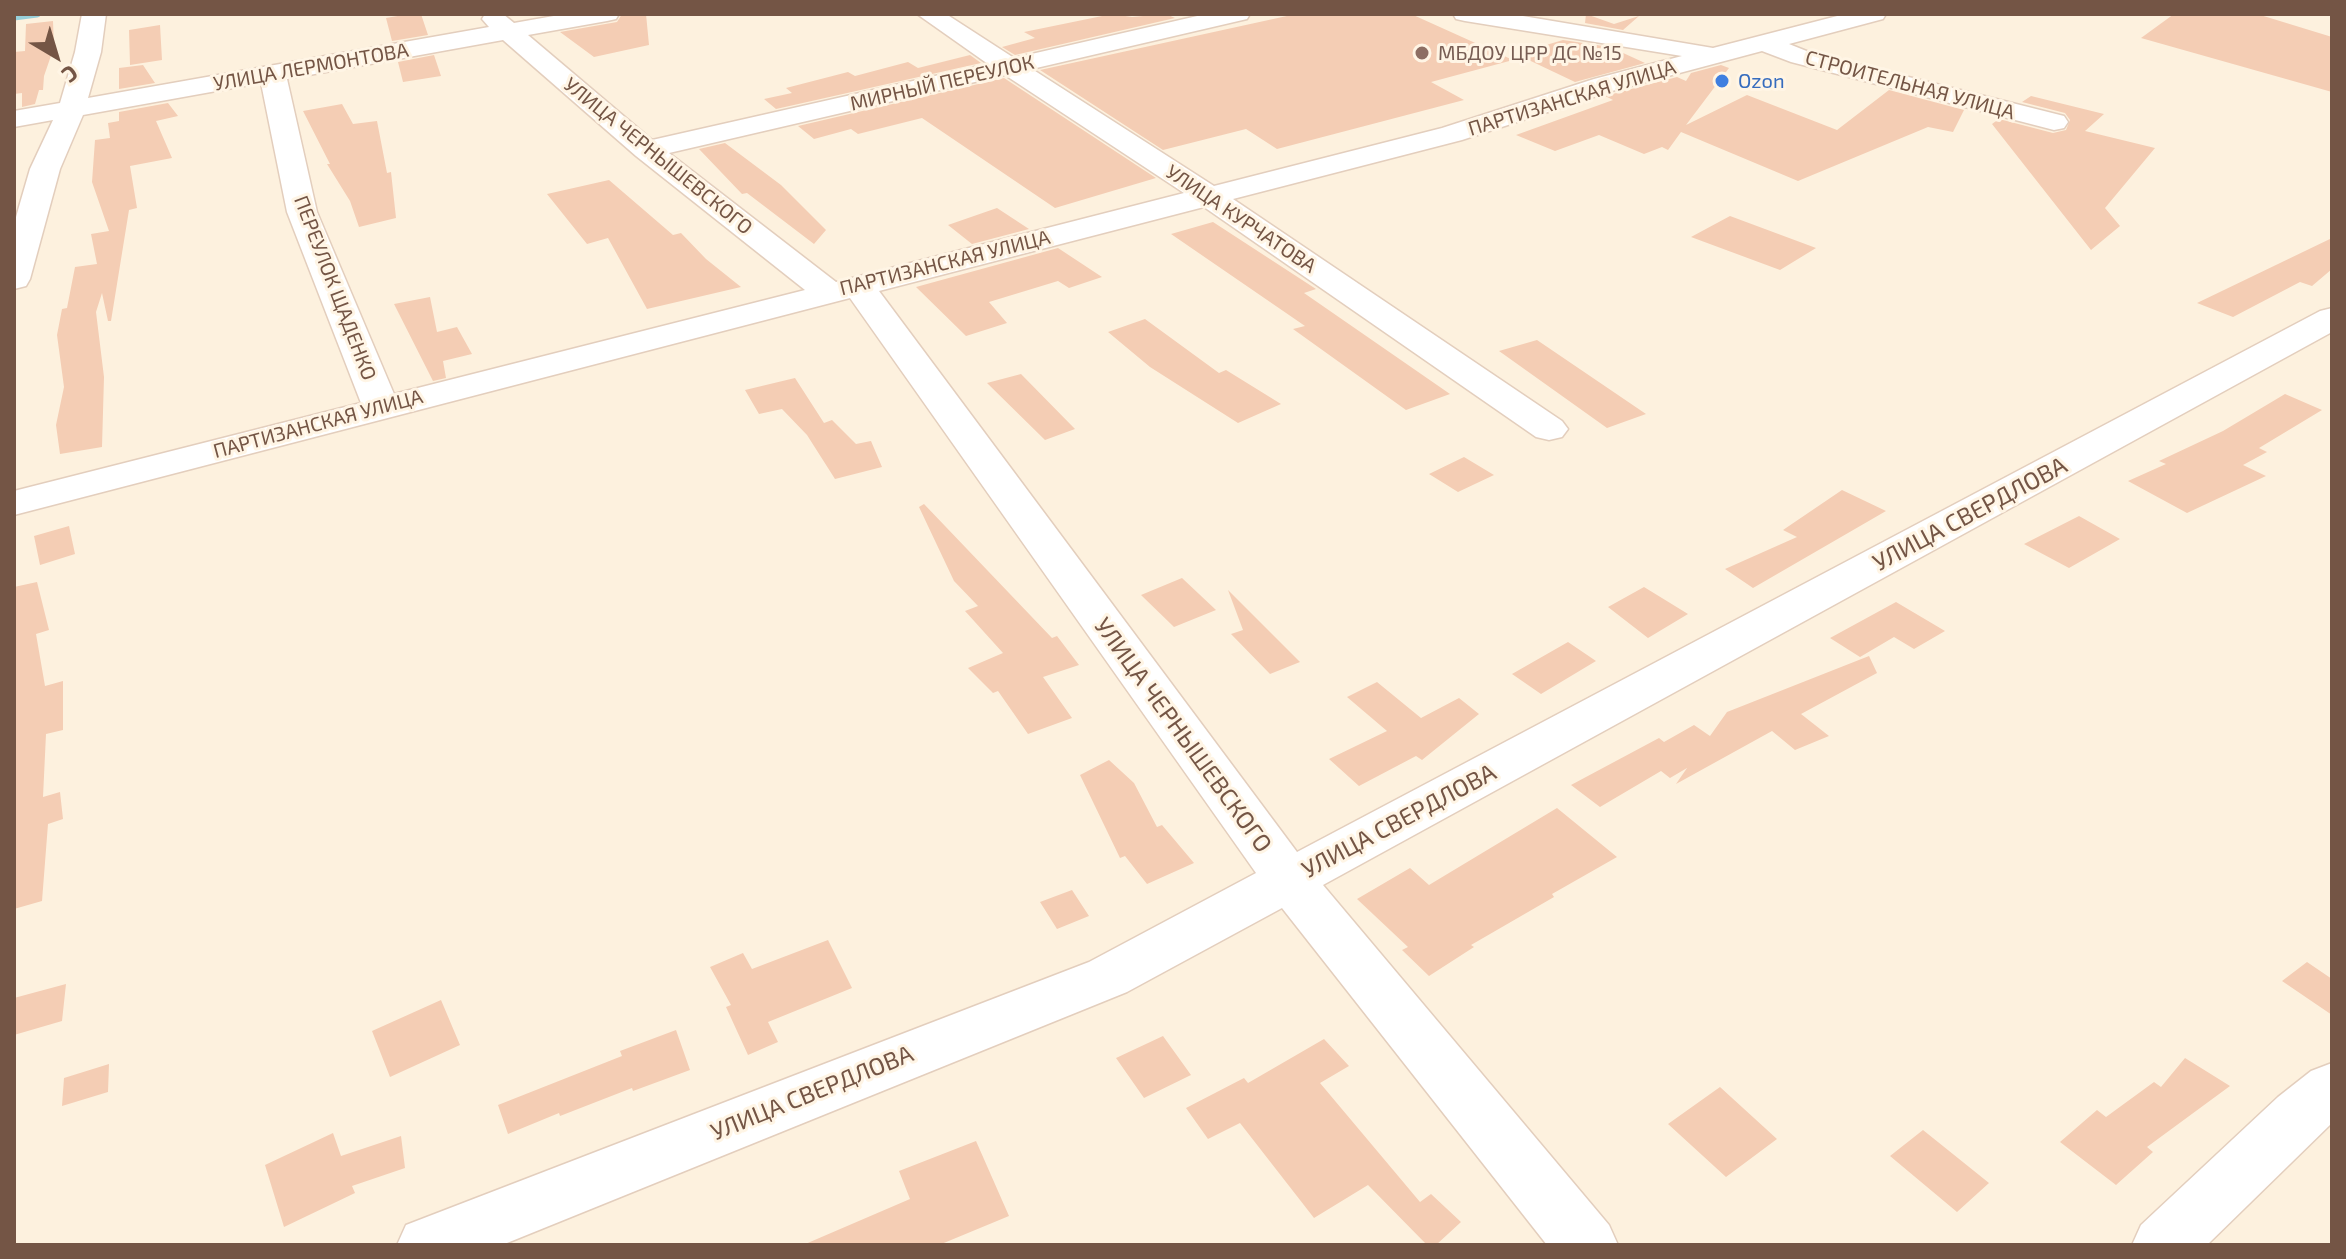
<!DOCTYPE html>
<html>
<head>
<meta charset="utf-8">
<style>
	body { margin:0 }
	#map { position:relative; width:2346px; height:1259px; overflow:hidden; background:#fdf1de; font-family:"Exo 2",sans-serif }
	canvas { display:block }
	.frame { position:absolute; inset:0; border:16px solid #745545; pointer-events:none }
	.north { position:absolute; left:16px; top:16px; width:80px; height:80px; -webkit-text-stroke:6px #fff5e5; paint-order:stroke; rotate:142deg; font-size:22px; font-weight:700; line-height:32px; text-align:center; color:#745545 }
	.north::after { content:''; display:block; margin:auto; width:28px; height:36px; background:#745545; clip-path:polygon(50% 0,100% 100%,50% 72%,0 100%) }
</style>
</head>
<body>
<div id="map">
<canvas width="2346" height="1259"></canvas>
<div class="frame"></div>
<div class="north">С</div>
</div>
<script>
const context = document.querySelector('canvas').getContext('2d');
context.lineJoin = 'round';
const toPath = rows => new Path2D(rows.map(r => 'M' + r).join(''));
function stroke(path, color, width, dash) { context.strokeStyle = color; context.lineWidth = width; context.lineCap = dash ? 'butt' : 'round'; context.setLineDash(dash || []); context.stroke(path); }
function fillPath(path, color) { context.fillStyle = color; context.fill(path, 'evenodd'); }
function label(font, color, halo, rows, align = 'center') {
  context.font = font + ' "Exo 2",sans-serif'; context.lineWidth = 6; context.setLineDash([]); context.textBaseline = 'middle'; context.strokeStyle = halo; context.fillStyle = color; for (const [text, x, y, turn = 0] of rows) {
    context.save(); context.translate(x, y); context.rotate((+turn || 0) * Math.PI / 180); context.textAlign = isNaN(turn) ? turn : align; if (halo) context.strokeText(text, 0, 0); context.fillText(text, 0, 0); context.restore();
  }
}
stroke(toPath([
	[14,17,37,14]
]), '#98d0da', 7);
fillPath(toPath([
	[409,14,421,14,428,35,392,41,386,18],
	[622,14,646,14,649,45,594,57,560,32,617,22],
	[1112,14,1132,17,1166,14,1175,18,1015,55,1002,47,1035,38,1024,32],
	[1296,14,1411,14,1513,60,1431,82,1464,100,1277,149,1246,129,1163,150,1040,70],
	[1586,14,1614,24,1639,16,1623,30,1585,23],
	[2174,14,2257,14,2332,37,2332,92,2141,38],
	[53,21,54,47,44,76,43,90,39,90,35,104,22,107,22,93,14,94,14,52,25,51,26,24],
	[160,25,162,60,130,65,129,30],
	[1563,40,1610,47,1645,63,1575,82,1516,54],
	[434,55,441,76,403,82,398,62],
	[970,55,981,63,776,109,764,99,792,93,786,88,848,72,855,76,908,62,918,68],
	[143,65,155,83,119,89,119,68],
	[1721,65,1729,68,1686,125,1747,95,1837,130,1889,90,1964,110,1953,132,1928,127,1798,181,1681,132,1668,150,1662,147,1644,154,1599,135,1555,151,1516,135,1613,100,1605,96,1677,77,1686,81,1691,73],
	[1004,78,1156,178,1055,208,922,118,858,134,851,129,814,139,798,126],
	[2031,96,2104,114,2085,131,2155,148,2105,208,2120,226,2091,250,1992,124,1999,119,2053,133,2066,130,2070,120,2065,113,2022,102],
	[168,103,178,116,156,121,172,158,130,166,137,208,129,210,111,321,108,321,102,293,96,312,104,377,102,447,60,454,56,425,64,387,57,335,62,309,67,308,75,267,97,264,91,234,109,231,92,182,95,140,110,138,108,123,119,121,119,112],
	[342,104,353,124,377,121,387,173,391,172,396,218,359,227,350,201,327,164,330,164,303,111],
	[725,143,781,185,826,230,814,244,747,193,742,194,699,149],
	[609,180,673,235,681,233,706,259,741,287,647,309,608,238,587,244,547,194],
	[997,208,1029,229,972,244,948,225],
	[1730,216,1816,248,1780,270,1691,237],
	[1213,222,1316,289,1304,293,1450,394,1406,410,1293,329,1305,326,1171,234],
	[2332,238,2332,269,2312,286,2300,282,2233,317,2197,303],
	[1058,248,1102,277,1069,288,1058,281,989,302,1007,323,966,336,916,287],
	[430,297,437,332,457,327,472,354,443,361,446,378,433,381,394,304],
	[1145,319,1219,373,1226,370,1281,404,1238,423,1150,367,1108,332],
	[1537,340,1646,414,1607,428,1499,351],
	[1021,374,1075,429,1045,440,987,383],
	[795,378,824,423,832,420,856,444,871,441,882,467,835,479,807,435,782,409,759,414,745,390],
	[2285,394,2322,410,2259,448,2267,452,2243,465,2266,476,2187,513,2128,481,2166,464,2159,461,2223,431],
	[1464,457,1494,475,1458,492,1429,474],
	[1842,490,1886,511,1753,588,1725,569,1797,537,1783,530],
	[924,504,1052,638,1057,636,1079,665,1043,677,1072,718,1028,734,998,691,993,693,968,668,1003,653,965,611,978,606,954,581,919,507],
	[2079,516,2120,539,2069,568,2024,544],
	[69,526,75,554,40,565,34,536],
	[1182,578,1216,610,1174,627,1141,595],
	[37,582,49,630,36,634,45,686,63,681,63,730,46,734,43,797,60,792,63,819,48,824,42,901,14,909,14,587],
	[1644,587,1688,614,1648,638,1608,607],
	[1228,590,1300,662,1270,674,1231,634,1243,630],
	[1896,602,1945,631,1914,649,1894,637,1860,657,1830,638],
	[1568,642,1596,661,1541,694,1512,674],
	[1869,656,1877,673,1801,714,1829,736,1795,750,1772,731,1676,784,1687,768,1670,778,1661,771,1600,807,1571,785,1659,738,1664,742,1694,725,1710,736,1727,712],
	[1377,682,1421,718,1459,698,1479,714,1422,760,1416,756,1359,786,1329,759,1387,731,1347,697],
	[1109,760,1134,783,1157,827,1162,825,1194,863,1147,884,1125,856,1120,858,1080,775],
	[1557,808,1617,857,1552,894,1554,897,1471,945,1474,947,1429,976,1402,950,1408,947,1357,899,1410,868,1429,885],
	[1072,890,1089,916,1057,929,1040,902],
	[828,940,852,988,768,1022,778,1042,748,1055,726,1007,731,1005,710,967,743,953,752,969],
	[2307,962,2332,979,2332,1015,2282,981],
	[66,984,62,1021,14,1035,14,998],
	[441,1000,460,1045,390,1077,372,1031],
	[676,1030,690,1070,633,1091,632,1088,560,1116,559,1113,508,1134,498,1105,622,1056,620,1051],
	[1163,1036,1191,1075,1144,1098,1116,1058],
	[1324,1039,1349,1066,1320,1083,1420,1202,1431,1194,1461,1222,1436,1245,1427,1245,1368,1185,1314,1218,1240,1123,1208,1139,1186,1108,1244,1078,1248,1083],
	[2185,1058,2230,1086,2147,1147,2153,1152,2116,1185,2060,1142,2097,1110,2106,1117,2154,1082,2161,1087],
	[109,1064,108,1092,62,1106,64,1078],
	[1720,1087,1777,1139,1726,1177,1668,1124],
	[1923,1130,1989,1183,1957,1212,1890,1156],
	[333,1133,341,1156,401,1136,405,1168,352,1186,355,1193,284,1227,265,1165],
	[976,1141,1009,1216,939,1245,803,1245,910,1199,899,1171]
]), '#f4cdb4');
const minor = toPath([
	[82,14,106,14,101,52,88,98,489,27,482,19,485,14,503,14,514,23,565,14,619,14,616,19,607,21,528,35,652,140,988,64,917,14,946,14,1014,58,1206,14,1250,14,1247,19,1032,69,1214,186,1442,128,1594,79,1682,56,1465,21,1456,19,1453,14,1511,14,1713,48,1845,14,1886,14,1883,19,1789,44,1809,52,2064,116,2068,122,2064,128,2054,130,1791,62,1762,51,1612,91,1462,140,1233,199,1562,421,1568,429,1562,437,1549,440,1536,437,1204,207,879,291,1297,852,2320,311,2332,308,2332,332,1323,885,1609,1225,1618,1245,1547,1245,1282,908,1127,992,502,1245,397,1245,406,1225,1089,962,1256,873,850,298,14,515,14,491,361,403,287,212,261,83,83,115,60,169,30,279,26,286,14,289,14,224,30,169,53,120,14,127,14,111,60,103,75,52,82,14],
	[503,40,636,156,805,290,394,394,317,212,287,79,503,40],
	[1005,75,1184,193,836,282,669,153,1005,75],
	[2332,1063,2332,1123,2207,1245,2132,1245,2141,1225,2278,1097,2311,1071,2332,1063]
]);
stroke(minor, '#e3cebd', 3);
fillPath(minor, '#fff');
for (const [x, y, r, color] of [
	[1422,53,8,"#8d6e63"],
	[1722,81,8,"#3f7fe0"]
]) { const dot = new Path2D(); dot.arc(x, y, r, 0, 2 * Math.PI); context.fillStyle = color; context.fill(dot); stroke(dot, '#fff5e5', 3); }
label('20px', '#785e54', '#fff5e5', [
	["МБДОУ ЦРР ДС №15",1438,53]
], 'left');
label('20px', '#745545', '#fff5e5', [
	["УЛИЦА ЛЕРМОНТОВА",311,67,-10],
	["МИРНЫЙ ПЕРЕУЛОК",942,83,-13],
	["СТРОИТЕЛЬНАЯ УЛИЦА",1910,85,15],
	["ПАРТИЗАНСКАЯ УЛИЦА",1572,98,-17],
	["УЛИЦА ЧЕРНЫШЕВСКОГО",658,156,39],
	["УЛИЦА КУРЧАТОВА",1241,219,34],
	["ПАРТИЗАНСКАЯ УЛИЦА",945,263,-14],
	["ПЕРЕУЛОК ЩАДЕНКО",335,288,69],
	["ПАРТИЗАНСКАЯ УЛИЦА",318,424,-15]
]);
label('20px', '#366cbe', '#fff5e5', [
	["Ozon",1738,81]
], 'left');
label('24px', '#745545', '#fff5e5', [
	["УЛИЦА СВЕРДЛОВА",1970,514,-28],
	["УЛИЦА ЧЕРНЫШЕВСКОГО",1183,735,54],
	["УЛИЦА СВЕРДЛОВА",1399,821,-28],
	["УЛИЦА СВЕРДЛОВА",812,1093,-22]
]);
</script>
</body>
</html>
